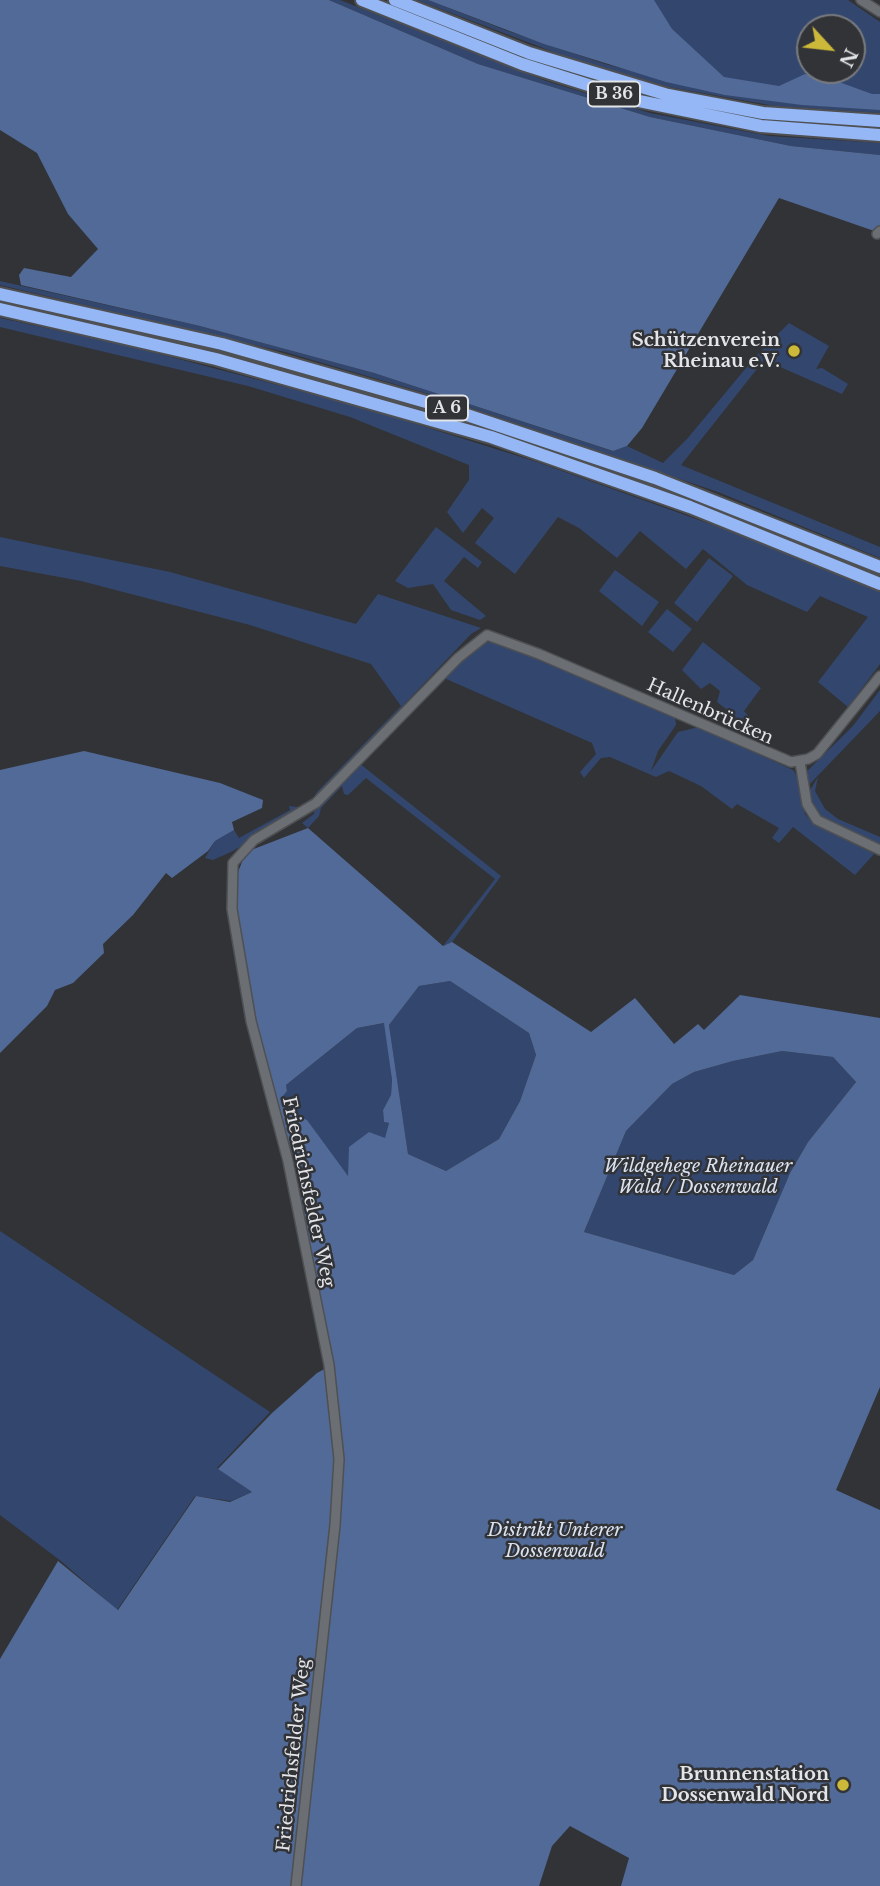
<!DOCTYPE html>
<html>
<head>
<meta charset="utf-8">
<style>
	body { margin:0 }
	#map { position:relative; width:880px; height:1886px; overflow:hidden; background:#313337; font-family:"Libre Baskerville",serif }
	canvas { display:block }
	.north { position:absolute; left:796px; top:14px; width:70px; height:70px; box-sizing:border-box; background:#313337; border:2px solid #797a7e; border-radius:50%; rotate:117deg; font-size:19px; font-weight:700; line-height:28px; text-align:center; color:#e4e5e8 }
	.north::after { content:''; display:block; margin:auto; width:24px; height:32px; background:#ccb939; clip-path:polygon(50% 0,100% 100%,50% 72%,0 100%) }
</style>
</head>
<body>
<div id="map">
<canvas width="880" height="1886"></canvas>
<div class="north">N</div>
</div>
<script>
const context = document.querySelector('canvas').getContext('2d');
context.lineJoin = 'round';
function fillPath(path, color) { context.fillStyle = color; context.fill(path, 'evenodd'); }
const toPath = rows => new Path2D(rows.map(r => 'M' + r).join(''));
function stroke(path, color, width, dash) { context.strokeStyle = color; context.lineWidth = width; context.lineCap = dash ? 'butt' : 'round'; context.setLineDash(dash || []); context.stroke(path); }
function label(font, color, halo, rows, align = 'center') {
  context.font = font + ' "Libre Baskerville",serif'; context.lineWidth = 5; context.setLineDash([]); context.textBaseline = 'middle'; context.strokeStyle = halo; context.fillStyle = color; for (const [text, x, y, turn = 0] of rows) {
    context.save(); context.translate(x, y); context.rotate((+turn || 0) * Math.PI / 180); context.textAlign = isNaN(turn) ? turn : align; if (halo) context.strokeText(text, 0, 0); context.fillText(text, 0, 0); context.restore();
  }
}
fillPath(toPath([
	[329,0,340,0,546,81,650,113,769,136,880,143,880,155,791,146,650,117,478,64],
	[417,0,428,0,508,31,605,64,723,94,644,0,848,0,880,22,880,113,775,106,669,87,564,56],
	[810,28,852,28,852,70,810,70],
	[0,281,200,326,374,373,612,451,627,446,663,463,687,439,756,356,789,323,829,346,816,369,822,368,848,384,842,394,764,360,681,465,880,547,880,558,718,492,439,397,285,352,0,285],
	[0,299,202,345,440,411,690,497,880,572,880,578,687,500,459,422,225,355,0,304],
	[0,318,133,347,365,408,537,462,749,538,880,592,880,664,848,707,818,682,868,617,820,596,807,612,747,585,703,549,686,569,640,531,617,558,579,528,558,517,515,574,475,543,494,518,482,508,463,533,447,512,469,480,469,465,350,417,248,386,0,327],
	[436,527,482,562,478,568,464,557,444,581,486,616,480,620,451,610,433,584,408,588,395,581],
	[0,537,170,572,356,624,378,594,481,628,471,634,311,802,317,792,401,706,371,664,250,625,81,581,0,566],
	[709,558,733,576,697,622,674,603],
	[615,570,659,602,642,626,599,591],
	[667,609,692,629,673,652,648,632],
	[495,641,675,716,676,725,658,751,651,771,678,732,699,727,793,770,800,781,805,814,813,823,874,854,855,875,793,827,779,843,772,838,779,828,737,804,732,809,701,786,669,771,656,777,610,757,601,758,584,778,580,772,596,754,592,743,444,678,479,644],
	[703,642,761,688,744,711,751,719,748,727,735,724,735,716,717,702,720,691,710,683,701,689,682,670],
	[880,690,880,711,805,789,803,775,853,726],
	[359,763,501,876,452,942,443,946,495,879,366,778,348,795,344,794,342,786,321,808,319,816,308,828,302,823,314,814,315,808],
	[818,777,815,791,825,809,838,819,880,837,880,847,828,824,817,815,809,792],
	[289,806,298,807,297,811,233,851,213,860,205,858,215,841,234,830,239,838,290,810],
	[450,981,529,1033,536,1055,520,1101,499,1139,446,1171,408,1154,389,1025,419,986],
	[385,1023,392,1080,391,1095,383,1110,384,1122,389,1123,386,1138,350,1171,349,1177,340,1169,307,1120,285,1109,282,1096,287,1091,286,1085,357,1028],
	[782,1051,833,1057,856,1082,808,1142,790,1173,753,1260,734,1275,584,1232,626,1131,672,1084,694,1072,733,1061],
	[0,1231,270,1412,217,1468,252,1492,231,1501,195,1496,117,1610,61,1561,0,1515]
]), '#33476e');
fillPath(toPath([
	[0,0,329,0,478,64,650,117,791,146,880,155,880,233,779,198,642,428,627,446,613,451,374,373,200,326,21,285,19,275,24,268,71,277,98,249,68,214,37,153,0,130],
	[428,0,654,0,672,29,724,77,779,86,805,74,828,78,872,94,880,94,880,110,802,105,725,95,666,82,544,44],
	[84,751,220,783,263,800,262,808,232,822,234,830,215,841,208,851,172,878,166,873,133,915,103,944,104,953,73,983,55,990,47,1006,0,1053,0,770],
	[308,828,443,946,452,942,591,1032,635,998,674,1044,698,1024,704,1030,740,995,880,1018,880,1387,836,1490,880,1510,880,1886,621,1886,629,1858,570,1826,552,1846,539,1886,0,1886,0,1659,58,1561,118,1610,196,1496,230,1502,252,1492,218,1469,272,1413,317,1373,332,1365,291,1161,256,1021,234,908,236,877,246,852],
	[450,981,529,1033,536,1055,520,1101,499,1139,446,1171,408,1154,389,1025,419,986],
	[384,1023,392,1080,391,1095,383,1110,384,1122,389,1123,385,1138,369,1132,349,1147,348,1176,307,1120,285,1109,282,1097,287,1091,286,1085,357,1028],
	[782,1051,833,1057,856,1082,808,1142,790,1173,753,1260,734,1275,584,1232,626,1131,672,1084,694,1072,733,1061]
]), '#526a97');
const minor = toPath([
	[861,0,880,12],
	[877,234,880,231],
	[800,762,807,804,817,820,880,850],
	[296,1886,335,1525,339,1459,329,1365,288,1161,251,1021,232,909,233,863,254,840,316,803,458,658,487,635,539,654,791,762,808,759,817,754,880,676]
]);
const highway = toPath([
	[362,0,522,64,639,101,761,126,880,135],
	[395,0,529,53,668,95,763,113,880,121],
	[0,294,222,344,440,406,655,478,880,567],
	[0,309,216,359,491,437,690,507,880,584]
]);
stroke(minor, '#4e5053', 12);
stroke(highway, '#4e5053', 16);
stroke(minor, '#6b6e72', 9);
stroke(highway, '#95b7f5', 12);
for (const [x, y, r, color] of [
	[794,351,7,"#ccb939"],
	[843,1785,7,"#ccb939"]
]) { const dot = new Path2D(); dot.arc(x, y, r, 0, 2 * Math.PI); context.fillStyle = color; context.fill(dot); stroke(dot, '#313337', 2.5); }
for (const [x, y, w] of [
	[614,94,52],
	[447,408,42]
]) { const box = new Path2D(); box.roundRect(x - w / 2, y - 12.5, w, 25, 5); context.fillStyle = '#313337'; context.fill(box); stroke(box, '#e4e5e8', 2); }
label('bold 16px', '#e4e5e8', null, [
	["B 36",614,94],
	["A 6",447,408]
]);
label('bold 18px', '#e4e5e8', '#313337', [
	["Schützenverein",780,341],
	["Rheinau e.V.",780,362],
	["Brunnenstation",829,1775],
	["Dossenwald Nord",829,1796]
], 'right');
label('18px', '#e4e5e8', '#313337', [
	["Hallenbrücken",710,712,24],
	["Friedrichsfelder Weg",308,1192,78],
	["Friedrichsfelder Weg",294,1755,-84]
]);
label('italic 18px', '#dbe3f1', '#313337', [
	["Wildgehege Rheinauer",698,1167],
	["Wald / Dossenwald",698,1188],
	["Distrikt Unterer",555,1531],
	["Dossenwald",555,1552]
]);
</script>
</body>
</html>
